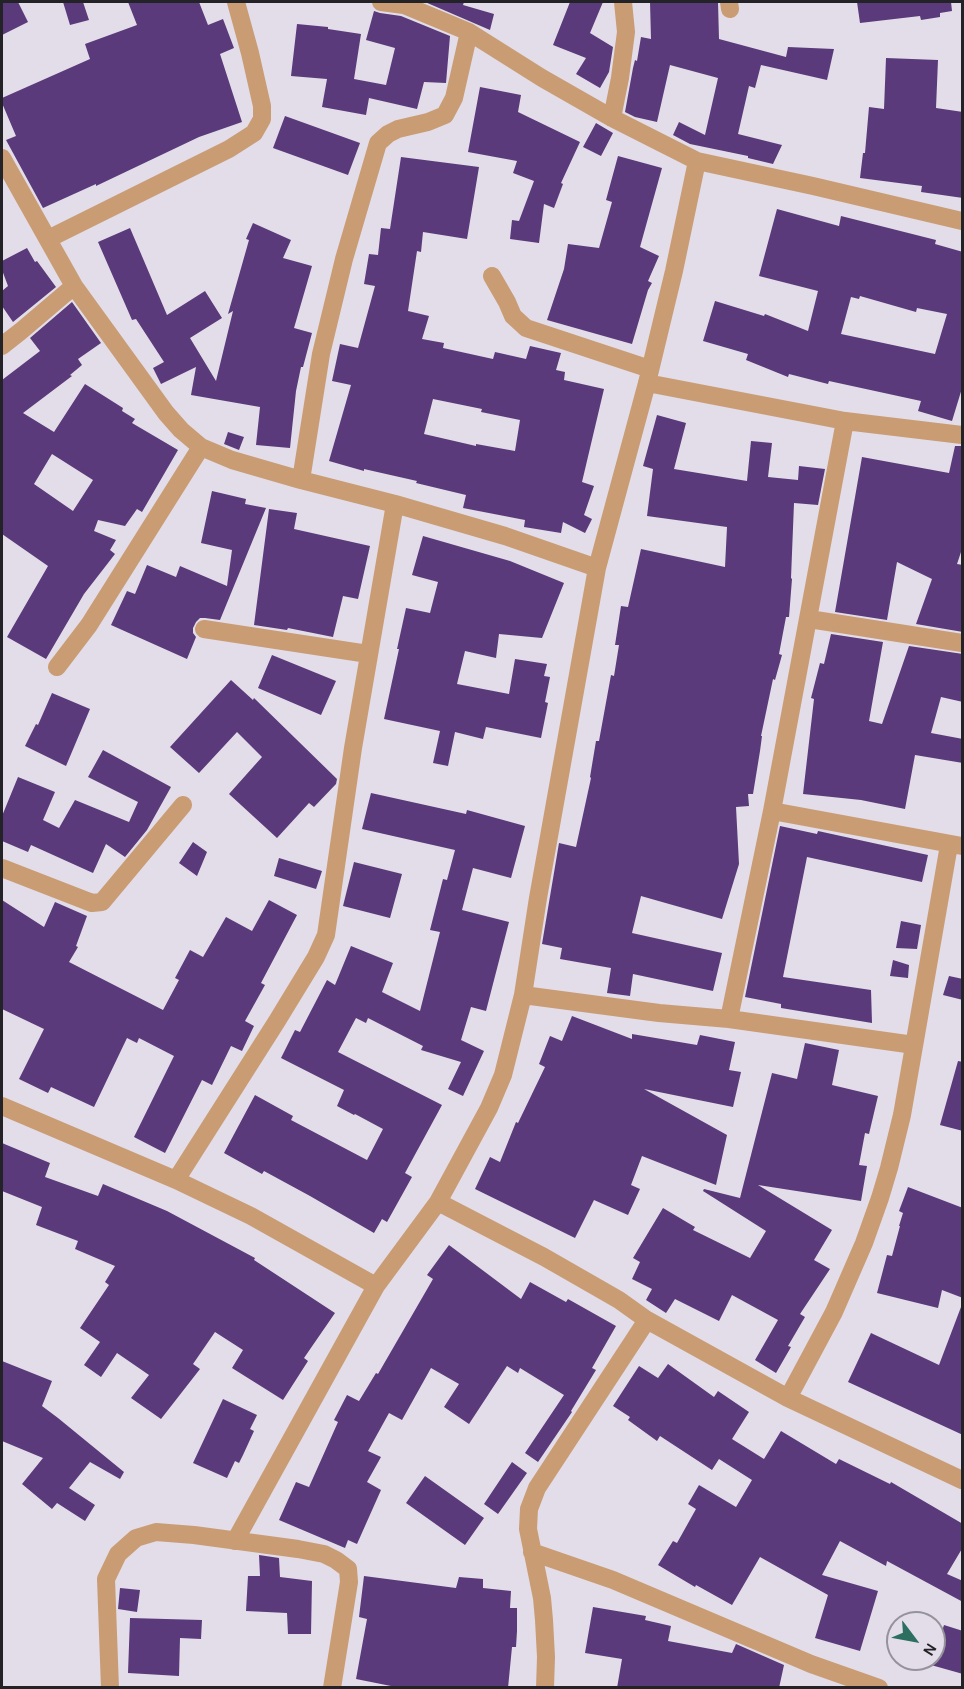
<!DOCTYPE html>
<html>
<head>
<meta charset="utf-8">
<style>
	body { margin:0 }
	#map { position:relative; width:964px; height:1689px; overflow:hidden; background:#e2dde9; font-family:Karla,sans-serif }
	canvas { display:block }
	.frame { position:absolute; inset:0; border:3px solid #232226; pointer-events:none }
	.north { position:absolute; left:886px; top:1611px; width:60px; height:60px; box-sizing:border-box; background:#e2dde9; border:2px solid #96929b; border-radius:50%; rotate:122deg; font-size:16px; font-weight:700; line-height:24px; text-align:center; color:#232226 }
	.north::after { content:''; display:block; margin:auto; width:21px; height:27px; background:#2c6e5f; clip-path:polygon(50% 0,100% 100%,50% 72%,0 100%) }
</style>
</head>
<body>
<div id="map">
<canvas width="964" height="1689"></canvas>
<div class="frame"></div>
<div class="north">N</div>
</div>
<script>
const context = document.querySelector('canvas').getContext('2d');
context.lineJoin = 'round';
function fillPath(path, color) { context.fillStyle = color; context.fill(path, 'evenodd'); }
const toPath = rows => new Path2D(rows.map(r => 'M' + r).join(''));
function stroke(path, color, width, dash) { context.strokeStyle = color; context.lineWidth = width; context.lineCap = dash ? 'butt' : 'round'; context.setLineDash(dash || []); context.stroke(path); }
fillPath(toPath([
	[2,2,18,2,28,22,2,35],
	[63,2,83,2,89,20,70,25],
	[128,2,199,2,208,25,223,19,234,48,220,54,242,122,199,137,96,186,96,184,43,208,6,140,16,136,2,103,2,98,90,59,85,44,137,25],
	[425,2,464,2,463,5,494,14,490,30],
	[570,2,603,2,590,33,613,47,609,72,600,88,576,74,586,58,553,45],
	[650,2,718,2,719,39,786,57,788,47,834,49,827,80,761,65,755,88,749,86,738,134,782,145,773,164,748,158,748,156,690,144,673,135,679,122,705,135,718,78,670,65,657,122,635,117,625,112,633,68,635,60,637,61,641,37,651,39],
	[857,2,951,2,952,11,940,13,940,17,921,20,920,16,860,23],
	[374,11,380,13,401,16,450,36,446,83,424,82,417,109,369,98,366,115,322,107,327,79,291,76,297,24,328,27,328,29,361,34,354,79,386,85,395,48,366,40],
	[886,58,938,60,936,108,963,112,963,198,921,192,922,186,860,178,863,153,865,153,869,107,884,109],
	[480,87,521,95,518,112,580,142,561,183,563,184,554,208,544,204,539,243,510,239,512,220,519,221,534,181,513,173,517,161,468,152],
	[285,116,360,143,348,175,273,148],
	[596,123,613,133,601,156,583,147],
	[618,156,662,168,640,247,659,256,648,281,652,283,648,290,632,344,547,320,564,269,568,244,599,248,612,202,606,200],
	[401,157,479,167,467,239,423,232,421,252,417,251,408,311,429,316,422,339,444,343,443,348,493,359,495,352,526,359,530,346,561,353,556,370,565,372,564,380,604,389,582,482,594,486,584,515,592,519,585,533,563,522,561,533,524,527,525,520,463,508,466,495,416,483,417,481,364,469,364,471,329,461,351,385,332,381,340,344,358,348,375,286,364,284,369,254,378,255,381,228,390,229],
	[433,399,482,409,481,412,520,420,515,451,476,444,476,446,424,434],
	[777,209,839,226,841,216,936,240,935,244,963,252,963,385,952,421,918,411,921,401,829,381,828,384,789,374,788,377,746,360,748,354,703,341,715,301,764,316,765,314,808,331,818,291,759,276],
	[860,296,916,312,917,308,947,314,935,354,841,334,851,297,859,299],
	[253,223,291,240,283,258,312,266,294,328,312,333,303,367,301,367,296,391,290,448,256,445,260,407,191,395,196,367,161,384,153,368,164,362,136,319,132,320,98,242,130,228,167,315,205,291,222,318,190,338,216,381,233,311,228,314,249,240,246,239],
	[27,248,35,262,37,261,56,287,13,322,2,306,2,291,8,286,2,270,2,261],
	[72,302,101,343,78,359,82,365,70,375,72,376,23,413,54,432,85,384,123,408,122,411,135,419,132,423,178,450,142,512,137,509,125,526,98,520,94,531,116,540,110,550,115,554,84,594,46,659,7,637,48,566,2,534,2,380,40,351,30,338],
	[52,454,93,480,73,511,34,484],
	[657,415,686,423,674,469,747,481,751,441,772,443,768,477,798,480,799,466,825,469,818,505,794,503,791,578,792,579,789,617,786,617,779,654,782,655,775,680,773,679,761,736,762,736,760,751,753,794,748,794,749,806,736,807,739,864,722,919,641,896,632,933,722,953,713,991,633,974,630,996,607,993,611,968,560,959,562,948,542,944,559,843,576,847,591,778,590,777,596,741,599,741,611,675,614,676,619,645,615,645,621,606,628,607,641,549,725,567,727,527,647,516,653,469,643,466],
	[228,432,244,437,239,450,224,444],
	[955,446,963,446,963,546,957,564,963,565,963,632,916,624,932,579,897,562,887,620,835,612,862,457,949,473],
	[212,491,246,499,245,504,266,508,220,620,205,618,200,618,196,622,193,628,193,633,196,637,187,659,111,625,127,591,135,594,147,565,176,577,180,566,227,586,232,550,201,543],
	[269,509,297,513,294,529,370,546,358,599,343,596,333,637,288,628,287,630,254,625],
	[423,536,510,561,564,583,542,638,499,634,496,658,465,651,457,684,509,694,515,659,547,664,544,676,550,677,545,702,548,703,541,738,486,727,483,739,455,732,448,766,433,763,440,731,384,719,399,649,397,649,406,608,430,613,438,582,412,575],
	[831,634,883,642,869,721,882,724,909,646,963,654,963,702,941,697,931,733,963,739,963,763,915,755,905,809,861,800,803,794,814,699,811,698,820,663,824,664],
	[272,655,336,681,321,715,258,688],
	[231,680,253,700,254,698,337,779,336,784,314,807,309,803,277,838,229,794,262,757,237,732,199,773,170,747],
	[52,693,90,709,66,766,25,746,36,724,38,725],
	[103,750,171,787,147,830,125,857,106,844,93,873,31,845,28,852,2,841,2,816,18,777,55,792,43,820,59,828,75,800,129,822,138,802,88,777],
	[371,793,466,814,467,810,525,826,511,878,473,868,462,910,509,922,486,1011,471,1007,461,1040,484,1051,463,1096,448,1089,461,1062,421,1050,423,1046,368,1018,366,1023,356,1018,338,1052,442,1105,405,1173,412,1177,387,1222,382,1219,374,1233,310,1196,264,1171,262,1174,224,1153,255,1095,293,1116,291,1120,367,1160,383,1129,355,1114,354,1115,337,1106,344,1090,281,1058,295,1030,300,1032,327,980,335,985,351,946,393,963,382,992,420,1011,440,932,430,930,443,879,447,880,455,850,362,829],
	[780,826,817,834,818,831,928,855,922,882,807,857,783,977,871,990,872,1023,781,1008,781,1004,745,997],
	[193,842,207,852,197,876,179,863],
	[279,858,322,871,316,889,274,876],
	[354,862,402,874,390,918,343,906],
	[2,900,44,927,55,902,87,916,76,946,78,947,69,962,163,1010,179,980,175,978,190,950,203,957,226,917,252,931,269,900,297,915,261,983,265,985,245,1021,254,1026,242,1051,231,1046,212,1085,202,1080,165,1153,134,1137,174,1056,139,1038,137,1043,127,1038,94,1107,51,1087,48,1093,19,1079,44,1029,2,1009],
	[901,921,921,925,917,949,896,948],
	[893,960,909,965,908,978,890,976],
	[949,976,963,979,963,1000,943,995],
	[572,1016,632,1039,632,1034,697,1045,700,1035,735,1042,729,1070,741,1072,733,1107,644,1089,727,1135,716,1185,642,1156,631,1185,640,1189,628,1215,594,1200,575,1238,475,1189,490,1157,500,1162,516,1122,518,1123,545,1067,539,1064,550,1036,562,1041],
	[805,1043,839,1050,832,1085,878,1096,869,1134,865,1133,859,1165,867,1166,861,1201,758,1185,832,1230,814,1260,830,1269,800,1314,805,1317,788,1346,791,1347,776,1373,755,1360,778,1320,732,1295,719,1321,675,1299,666,1313,646,1300,652,1289,632,1279,640,1262,633,1258,663,1208,695,1227,693,1230,750,1258,766,1231,703,1191,704,1189,740,1198,772,1073,797,1079],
	[958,1061,963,1062,963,1131,940,1125],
	[2,1143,50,1163,45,1177,98,1196,103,1184,167,1211,255,1258,254,1260,335,1313,304,1358,308,1361,283,1400,232,1368,243,1350,215,1332,193,1364,200,1369,161,1419,131,1398,149,1375,117,1353,101,1377,84,1365,100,1342,80,1328,109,1285,105,1282,115,1266,75,1249,78,1241,36,1225,42,1207,2,1191],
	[908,1187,963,1208,963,1298,942,1290,938,1308,877,1293,887,1255,892,1256,900,1226,899,1226,903,1213,899,1211],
	[449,1245,521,1299,530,1282,566,1302,568,1299,616,1326,592,1368,596,1370,571,1411,572,1412,538,1462,525,1453,564,1395,520,1368,518,1373,507,1366,469,1424,444,1407,459,1384,431,1368,402,1420,389,1413,368,1451,381,1457,367,1482,381,1490,357,1544,348,1540,345,1548,279,1520,296,1482,309,1487,338,1422,334,1420,347,1395,359,1401,376,1373,378,1374,433,1279,427,1275],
	[961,1307,963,1307,963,1435,848,1382,871,1333,939,1365],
	[2,1361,52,1381,42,1406,58,1418,124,1472,120,1479,90,1462,69,1488,95,1505,85,1521,57,1503,52,1509,22,1484,43,1458,2,1441],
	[668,1364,714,1397,718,1391,749,1412,732,1439,764,1459,781,1431,836,1464,839,1459,890,1484,891,1482,963,1524,963,1547,947,1574,963,1581,963,1602,887,1561,886,1566,840,1541,822,1575,878,1591,860,1651,815,1638,828,1595,760,1557,732,1605,696,1585,695,1587,658,1565,673,1541,677,1543,696,1509,688,1504,699,1485,736,1507,752,1480,719,1459,712,1470,660,1436,657,1441,628,1420,630,1417,613,1406,639,1366,658,1378],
	[223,1399,257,1415,250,1429,254,1431,243,1455,239,1463,235,1461,227,1478,193,1463],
	[512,1462,527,1473,498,1514,484,1504],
	[425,1476,484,1518,465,1545,406,1503],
	[259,1555,279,1558,280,1577,312,1581,311,1634,288,1634,287,1613,246,1611,248,1576,260,1576],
	[364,1576,456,1588,459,1577,483,1579,483,1588,511,1591,510,1608,517,1608,517,1631,516,1647,512,1647,508,1688,401,1688,356,1679,367,1619,359,1617],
	[120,1588,140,1590,137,1612,118,1609],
	[593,1607,646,1616,645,1620,671,1626,668,1641,732,1653,736,1644,784,1665,779,1688,617,1688,622,1659,585,1653],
	[130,1618,202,1620,201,1639,180,1638,179,1676,128,1673],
	[944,1625,963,1631,963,1674,931,1665]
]), '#5a3a7a');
stroke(toPath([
	[381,2,404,5,469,32,542,78,612,118,697,161,813,186,962,221],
	[729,2,730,9],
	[612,118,620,78,626,32,623,2],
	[2,158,74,286,166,413,181,430,201,447,232,460,301,480,395,504,505,536,597,568],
	[48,239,229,149,254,133,262,119,262,106,250,53,236,2],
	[492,276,507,302,513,316,526,328,650,369],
	[2,346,21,331,74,286],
	[647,383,845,421,962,435],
	[301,480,321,354,344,259,378,143,388,134,398,129,428,122,445,115,454,98,469,32],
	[809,619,962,643],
	[204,629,368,654],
	[57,667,89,625,201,447],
	[772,811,962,846],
	[2,868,92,903,102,902,183,805],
	[523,995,659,1013,729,1019,914,1045],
	[729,1019,772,811,845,421],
	[2,1106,176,1180,251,1216,376,1286],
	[176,1180,277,1021,316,957,326,935,353,748,395,504],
	[438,1202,544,1257,619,1300,647,1320,788,1398,962,1480],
	[788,1398,834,1312,864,1243,880,1198,889,1168,902,1115,949,845],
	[235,1541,376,1286,438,1202,489,1108,503,1075,523,995,538,898,597,568,647,383,674,271,697,161],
	[532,1552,613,1580,811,1664,879,1688],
	[110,1688,106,1579,118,1554,136,1538,156,1532,194,1535,298,1549,324,1554,336,1560,348,1569,349,1582,332,1688],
	[545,1688,546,1657,544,1620,542,1598,528,1529,529,1509,537,1488,647,1320]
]), '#c99c74', 18);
</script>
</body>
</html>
